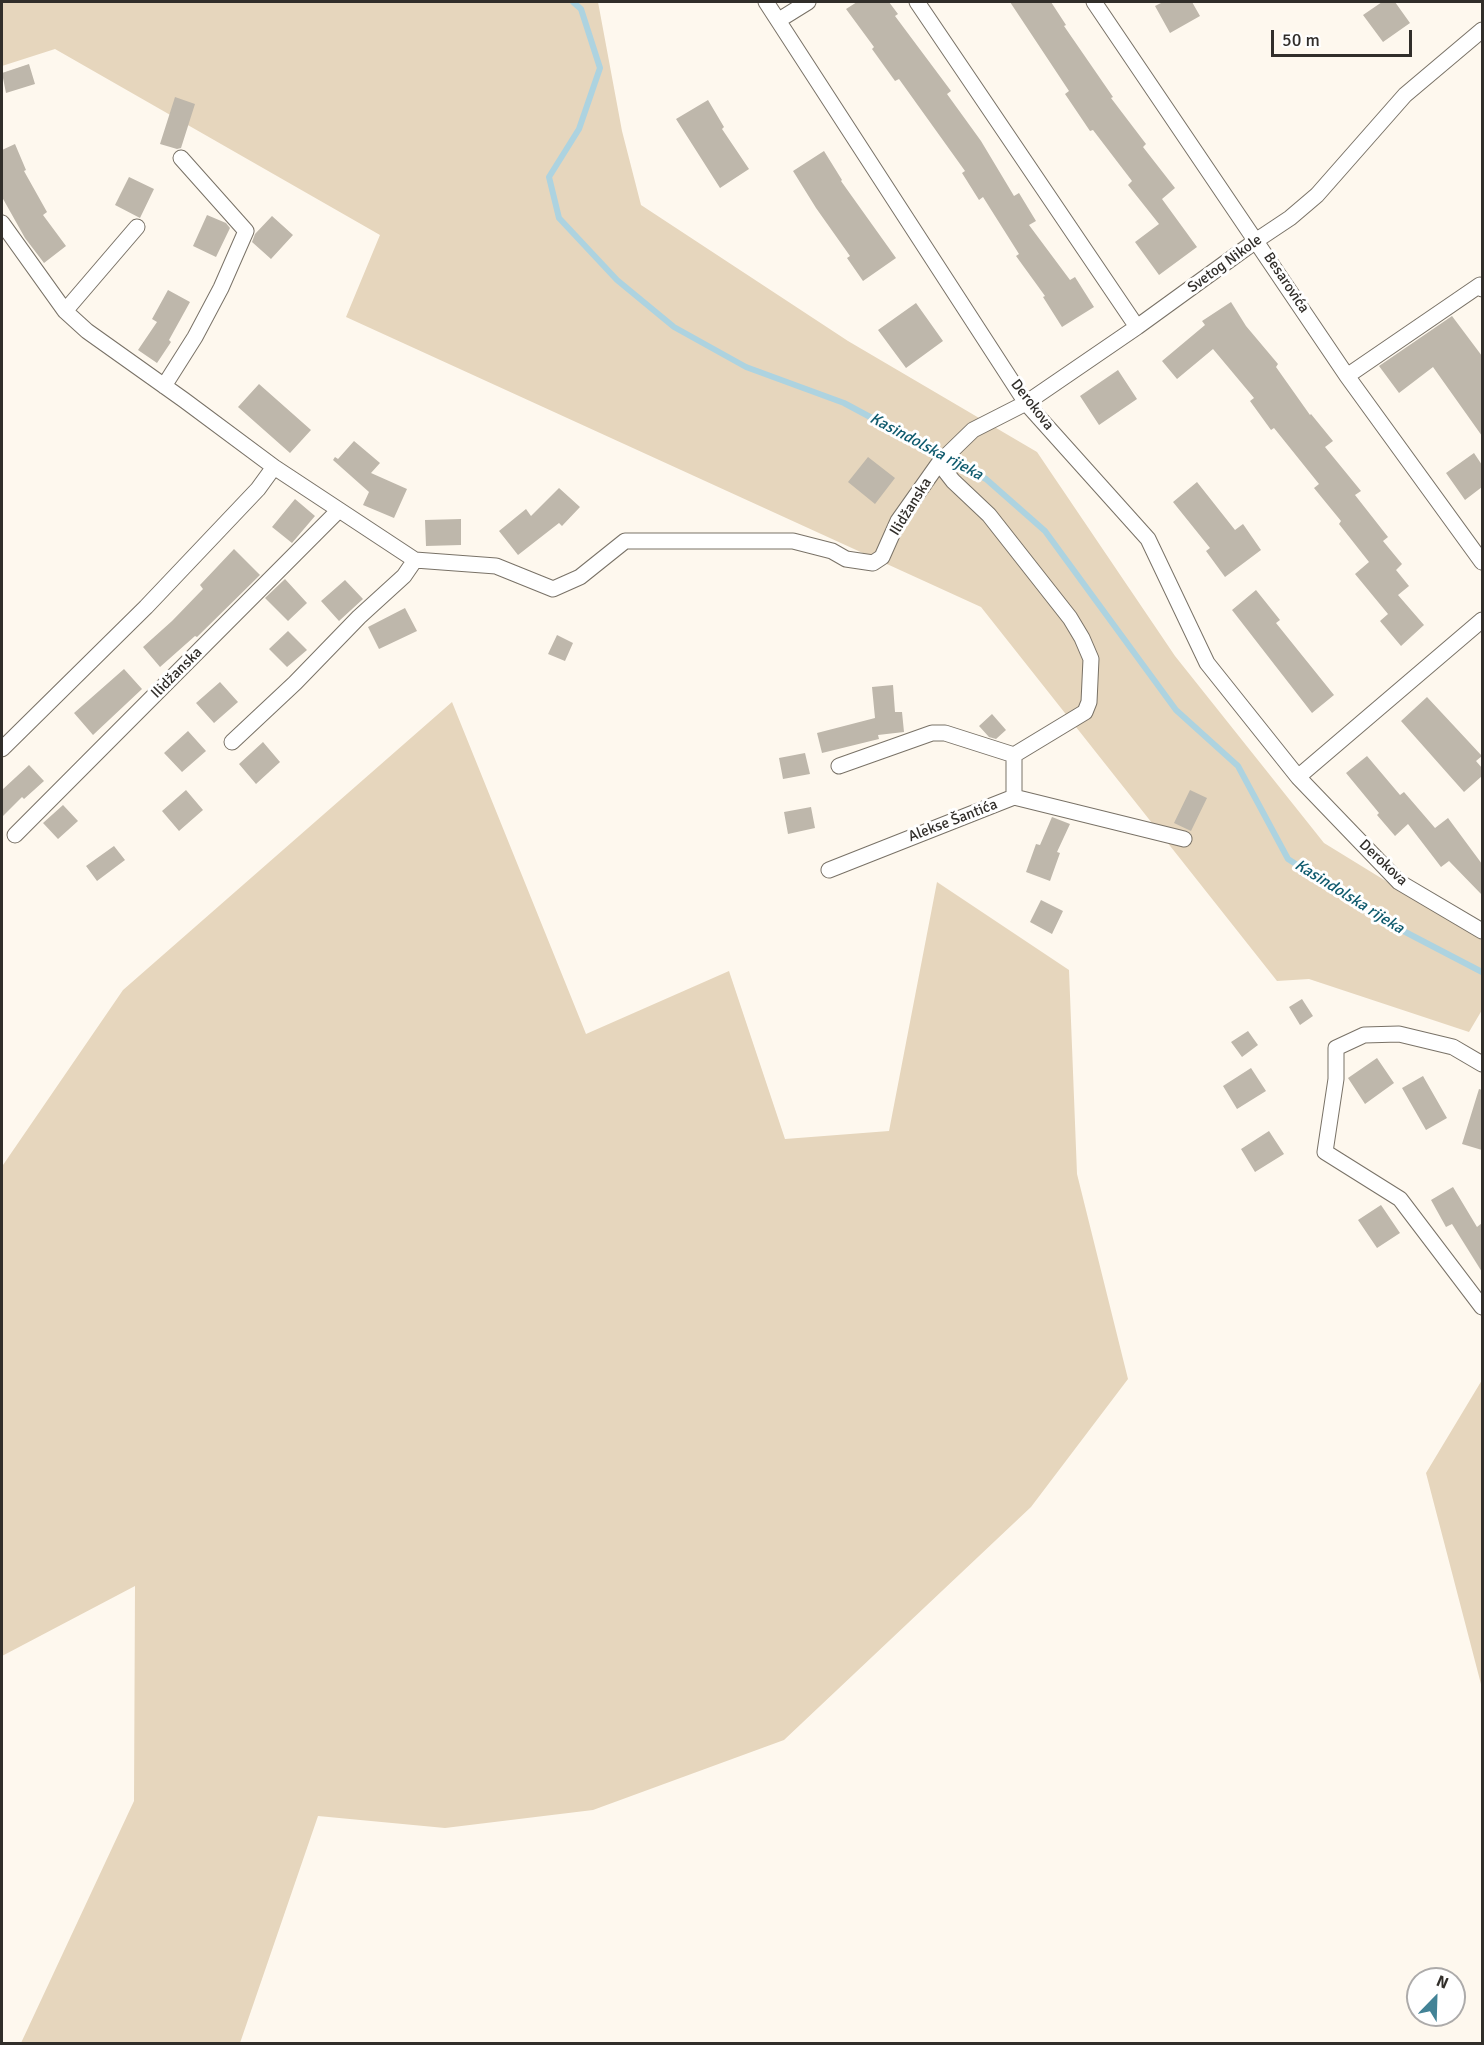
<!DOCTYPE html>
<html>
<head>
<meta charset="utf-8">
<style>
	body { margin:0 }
	#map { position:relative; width:1484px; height:2045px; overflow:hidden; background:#fef8ee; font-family:Signika,sans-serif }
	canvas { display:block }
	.frame { position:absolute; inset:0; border:3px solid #312e2a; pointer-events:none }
	.north { position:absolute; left:1406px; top:1967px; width:60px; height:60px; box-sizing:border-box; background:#fff; border:2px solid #adabaa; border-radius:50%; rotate:23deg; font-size:16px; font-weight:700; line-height:24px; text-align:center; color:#312e2a }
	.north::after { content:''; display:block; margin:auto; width:21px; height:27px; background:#438396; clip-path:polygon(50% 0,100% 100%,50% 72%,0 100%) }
	.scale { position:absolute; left:1271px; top:30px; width:141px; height:27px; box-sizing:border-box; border:3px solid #312e2a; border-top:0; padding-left:8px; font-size:18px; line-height:21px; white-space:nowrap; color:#312e2a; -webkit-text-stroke:4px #fff; paint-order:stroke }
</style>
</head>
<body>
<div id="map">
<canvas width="1484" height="2045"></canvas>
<div class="frame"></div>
<div class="north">N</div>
<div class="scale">50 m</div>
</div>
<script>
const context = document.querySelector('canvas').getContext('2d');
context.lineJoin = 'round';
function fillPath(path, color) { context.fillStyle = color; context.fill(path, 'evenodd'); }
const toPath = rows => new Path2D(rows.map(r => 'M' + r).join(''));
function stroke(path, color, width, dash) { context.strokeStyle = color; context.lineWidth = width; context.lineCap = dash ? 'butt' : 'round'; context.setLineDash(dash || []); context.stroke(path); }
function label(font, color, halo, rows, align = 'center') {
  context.font = font + ' Signika,sans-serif'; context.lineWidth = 6; context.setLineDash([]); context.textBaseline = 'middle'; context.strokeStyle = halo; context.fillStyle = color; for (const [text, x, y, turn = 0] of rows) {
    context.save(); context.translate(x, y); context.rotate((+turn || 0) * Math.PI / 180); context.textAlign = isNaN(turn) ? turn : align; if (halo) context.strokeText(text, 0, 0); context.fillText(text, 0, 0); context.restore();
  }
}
fillPath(toPath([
	[2,2,598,2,622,131,641,205,848,341,1037,452,1175,656,1324,843,1482,940,1482,1010,1469,1032,1309,979,1277,981,981,607,346,317,380,235,55,49,2,66],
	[452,702,586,1034,729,971,785,1139,889,1131,937,882,1069,970,1077,1174,1128,1379,1031,1507,784,1740,593,1810,445,1828,318,1816,240,2043,21,2043,134,1801,135,1586,2,1656,3,1165,123,990],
	[1482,1380,1482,1688,1426,1473]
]), '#e6d6bd');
stroke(toPath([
	[573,2,581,9,600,68,579,129,549,177,559,218,617,280,674,327,746,367,844,403,986,479,1045,531,1176,710,1238,766,1288,859,1388,923,1482,972]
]), '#add3e0', 6);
fillPath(toPath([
	[857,2,889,2,898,14,895,16,951,91,947,94,981,141,1014,196,1019,193,1036,221,1029,225,1070,280,1075,277,1094,307,1062,327,1043,297,1045,296,1016,256,1019,254,983,197,979,200,962,173,965,171,899,79,895,81,872,49,874,47,846,9],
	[1010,2,1051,2,1066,25,1064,26,1113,97,1111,98,1146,144,1143,147,1175,188,1162,199,1197,247,1159,275,1135,242,1159,224,1128,185,1132,181,1093,130,1090,131,1065,94,1069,91],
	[1163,2,1192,2,1200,16,1170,33,1155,6],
	[1382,2,1395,2,1410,23,1383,42,1363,15],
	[29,64,35,84,6,93,2,73],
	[175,97,195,104,181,148,177,149,160,144],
	[708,100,724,127,722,129,749,169,720,188,676,119],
	[15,144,26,170,24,171,47,212,43,215,66,246,44,263,25,238,2,197,2,150],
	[824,151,842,180,841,181,896,258,863,281,847,258,850,256,816,208,793,171],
	[129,177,154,189,140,218,115,205],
	[207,215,226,223,230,228,216,257,193,246],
	[272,216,293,235,271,259,252,242,255,234],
	[168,290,190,302,169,340,171,342,157,363,138,350,157,322,152,319],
	[1231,302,1246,326,1278,364,1276,367,1310,415,1311,414,1333,441,1325,447,1361,491,1355,495,1388,537,1383,541,1402,564,1396,570,1409,586,1398,595,1424,625,1401,646,1380,621,1388,614,1355,574,1369,562,1339,524,1341,521,1314,488,1319,484,1274,428,1271,430,1250,401,1254,398,1213,349,1177,379,1162,361,1205,325,1202,321],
	[916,303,943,341,906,368,878,330],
	[1452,316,1482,356,1482,436,1433,367,1399,393,1379,366],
	[1118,370,1137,399,1099,425,1080,396],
	[259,384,311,430,290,453,238,407],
	[354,441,380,463,371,473,407,489,394,518,363,505,369,492,333,460,335,457,338,459],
	[1474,453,1482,465,1482,487,1465,500,1446,473],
	[868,457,895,478,875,504,848,482],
	[1197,482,1235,530,1243,524,1261,550,1225,577,1206,551,1210,548,1173,502],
	[559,488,580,507,562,526,559,523,518,555,499,531,526,509,531,516],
	[295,499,315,516,292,543,272,527],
	[461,519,461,545,426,546,425,520],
	[234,549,260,575,197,637,195,636,160,667,143,647,172,621,203,589,200,585],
	[285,579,307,603,288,621,265,598],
	[345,580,363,599,339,621,321,601],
	[1256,590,1280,620,1276,623,1334,695,1312,713,1232,610],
	[405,608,417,631,379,649,368,627],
	[288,631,307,650,287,667,269,649],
	[557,635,573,643,565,661,548,654],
	[124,669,142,689,93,735,74,713],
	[220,682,238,702,214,723,196,703],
	[893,685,895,712,902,712,904,732,878,735,879,739,822,753,817,733,875,718,872,687],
	[1427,697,1482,756,1476,761,1482,768,1482,776,1464,792,1401,721],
	[992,714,1006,730,996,739,989,737,979,726],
	[188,731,206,751,182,772,164,753],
	[263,742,280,762,256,784,239,764],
	[805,753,810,774,783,779,779,758],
	[1367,756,1400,795,1404,792,1435,828,1448,818,1482,864,1482,895,1449,861,1441,867,1408,824,1395,836,1377,815,1379,813,1346,773],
	[29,765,44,781,24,799,22,797,2,817,2,790],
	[186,790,203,810,179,831,162,811],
	[1190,790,1207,798,1191,831,1174,823],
	[63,805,78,821,58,839,43,823],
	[811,807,815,828,788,834,784,812],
	[1052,817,1070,824,1057,852,1060,853,1050,881,1026,872,1036,844,1040,845],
	[114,846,125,860,97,881,86,866],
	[1041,900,1063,911,1052,934,1030,922],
	[1302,999,1313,1016,1300,1025,1289,1007],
	[1248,1031,1258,1045,1242,1057,1231,1042],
	[1377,1058,1394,1083,1365,1104,1348,1078],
	[1251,1068,1266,1091,1237,1109,1223,1086],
	[1423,1076,1447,1118,1426,1130,1402,1088],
	[1479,1089,1482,1090,1482,1150,1462,1144],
	[1269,1131,1284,1154,1255,1172,1241,1149],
	[1453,1187,1477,1227,1482,1223,1482,1272,1452,1224,1446,1227,1431,1200],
	[1381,1205,1400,1233,1377,1248,1358,1220]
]), '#beb7ab');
const minor = toPath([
	[766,2,1026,403,1148,539,1207,663,1298,777,1399,882,1482,931],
	[917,2,1137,327],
	[1094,2,1347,376,1482,562],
	[779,20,808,2],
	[2,223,65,311,87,331,184,400,274,467,415,560,496,566,553,589,580,577,625,541,793,541,832,551,846,559,873,563,882,557,898,521,939,463,973,430,1026,403,1137,327,1257,240,1290,218,1317,195,1405,95,1482,30],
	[65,311,137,227],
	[1347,376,1480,285,1482,289],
	[164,386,195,337,221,288,246,231,181,158],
	[232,742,295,683,359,617,404,576,415,560],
	[2,749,146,607,258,489,274,467],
	[1014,755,1014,797],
	[839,766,932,733,945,733,1014,755,1085,712,1089,702,1091,659,1082,638,1070,618,989,515,953,481,939,463],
	[1298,777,1482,620],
	[15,835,339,510],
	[829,870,1014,797,1184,839],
	[1482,1064,1453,1047,1399,1034,1364,1035,1336,1048,1336,1079,1325,1152,1400,1199,1482,1307]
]);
stroke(minor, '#797267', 17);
stroke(minor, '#fff', 15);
label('15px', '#312e2a', '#fff', [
	["Svetog Nikole",1225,264,-36],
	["Besarovića",1286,283,56],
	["Derokova",1032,405,52],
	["Ilidžanska",911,507,-58],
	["Ilidžanska",177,673,-45],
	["Alekse Šantića",953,821,-21],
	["Derokova",1383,863,43]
]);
label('italic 16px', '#105b6e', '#fff', [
	["Kasindolska rijeka",926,447,28],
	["Kasindolska rijeka",1349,897,32]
]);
</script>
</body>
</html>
